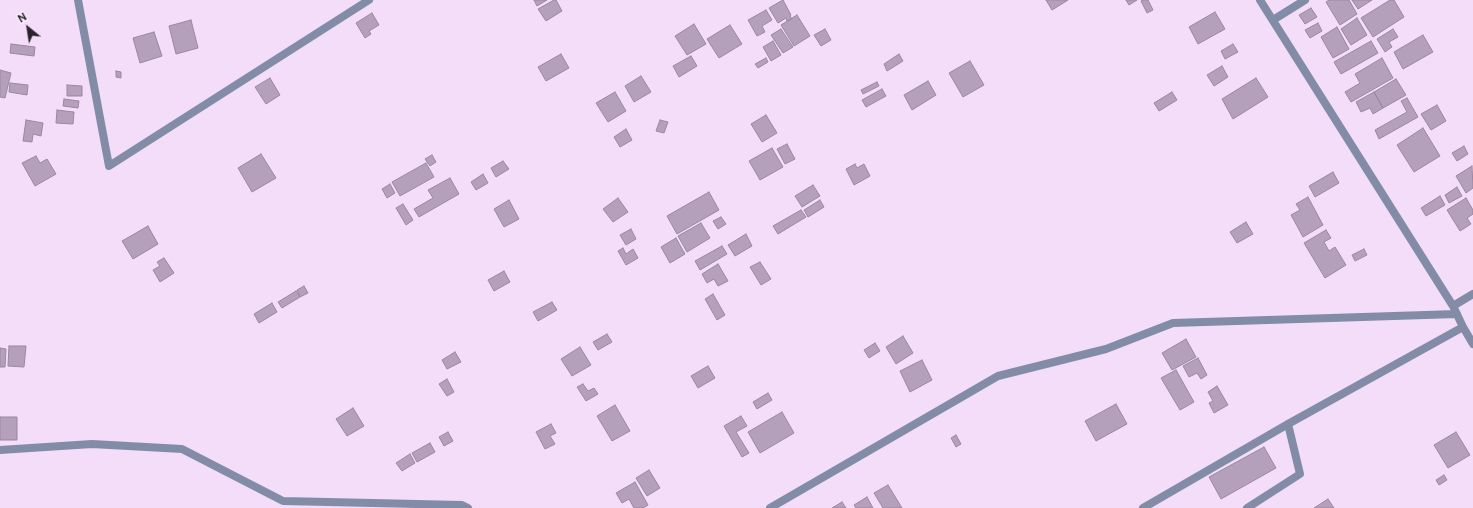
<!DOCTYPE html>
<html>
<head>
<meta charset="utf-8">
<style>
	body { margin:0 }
	#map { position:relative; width:1473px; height:508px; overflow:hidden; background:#f3ddf9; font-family:Ubuntu,sans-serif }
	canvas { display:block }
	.north { position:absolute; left:8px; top:8px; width:40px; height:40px; -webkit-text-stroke:3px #fbeeff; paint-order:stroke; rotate:330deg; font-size:11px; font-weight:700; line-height:16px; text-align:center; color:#2b232d }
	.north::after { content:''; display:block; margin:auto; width:14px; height:18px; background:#2b232d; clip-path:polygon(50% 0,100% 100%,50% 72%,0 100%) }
</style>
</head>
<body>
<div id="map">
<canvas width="1473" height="508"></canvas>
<div class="north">N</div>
</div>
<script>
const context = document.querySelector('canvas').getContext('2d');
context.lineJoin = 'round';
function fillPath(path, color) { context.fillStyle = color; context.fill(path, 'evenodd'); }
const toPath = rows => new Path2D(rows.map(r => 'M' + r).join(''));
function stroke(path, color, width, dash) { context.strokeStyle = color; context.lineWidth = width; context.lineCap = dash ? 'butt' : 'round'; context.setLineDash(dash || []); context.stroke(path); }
const building = toPath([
	[534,0,547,0,537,6,534,0],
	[554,0,556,0,562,11,546,21,538,9,554,0],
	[783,0,791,15,790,16,792,19,787,21,786,18,778,23,769,8,783,0],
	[1046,0,1068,0,1052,10,1046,0],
	[1126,0,1137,0,1129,5,1126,0],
	[1143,0,1148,0,1153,10,1147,13,1141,1,1143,0],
	[1329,0,1349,0,1357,14,1340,25,1326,2,1329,0],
	[1352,0,1372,0,1358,9,1352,0],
	[1390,0,1394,0,1404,17,1373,37,1361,18,1390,0],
	[1311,8,1317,17,1305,24,1299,15,1311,8],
	[766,10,772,20,762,26,765,32,757,36,748,20,766,10],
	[1215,12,1225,29,1198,44,1189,27,1215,12],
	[372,13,379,25,369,31,371,34,365,38,356,23,372,13],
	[797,15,810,36,794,46,781,25,797,15],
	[1357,18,1367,35,1351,45,1341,29,1357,18],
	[191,20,198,48,176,54,169,26,191,20],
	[1318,23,1322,31,1310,38,1305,30,1318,23],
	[694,24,706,44,687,55,675,36,694,24],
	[730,25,742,44,719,58,707,39,730,25],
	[1337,27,1349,49,1333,58,1321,37,1337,27],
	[781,29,793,47,783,53,771,35,781,29],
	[825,29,831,40,821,46,814,35,825,29],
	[1393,29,1398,37,1389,42,1392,47,1385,52,1377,39,1393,29],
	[154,32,162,56,140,63,133,38,154,32],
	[1423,35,1433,52,1403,69,1394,52,1423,35],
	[773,41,781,55,771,61,763,47,773,41],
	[1371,41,1378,53,1341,74,1334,62,1371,41],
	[11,44,35,47,34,56,10,53,11,44],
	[1233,44,1238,52,1225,59,1221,51,1233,44],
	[561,54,569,68,546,81,538,67,561,54],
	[899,54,903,61,887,71,884,64,899,54],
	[691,56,697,66,679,77,673,66,691,56],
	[766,58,768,62,758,68,755,64,766,58],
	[1382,58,1393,78,1351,102,1345,92,1360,83,1355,74,1382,58],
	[970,61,984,85,963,97,949,73,970,61],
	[1222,66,1228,77,1214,86,1207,75,1222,66],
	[0,70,11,73,5,98,0,97,0,70],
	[116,71,121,72,121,78,116,77,116,71],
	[641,76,651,92,634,102,625,86,641,76],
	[270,78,280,95,266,104,255,87,270,78],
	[1256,78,1268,97,1233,119,1222,99,1256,78],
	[1396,79,1406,95,1383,108,1374,92,1396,79],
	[928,81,936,95,912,110,904,95,928,81],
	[877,82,879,86,863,94,861,90,877,82],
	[10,83,28,85,27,95,9,92,10,83],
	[67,85,82,86,82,96,67,96,67,85],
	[882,89,886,96,866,107,862,100,882,89],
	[615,92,626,111,608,122,596,103,615,92],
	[1172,92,1177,100,1159,111,1154,103,1172,92],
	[1374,92,1383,108,1373,114,1370,108,1361,112,1356,102,1374,92],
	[1407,98,1418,117,1379,139,1375,130,1407,112,1401,101,1407,98],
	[64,99,79,101,78,108,63,106,64,99],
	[1437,105,1446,121,1431,130,1421,114,1437,105],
	[57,110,74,112,73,124,56,123,57,110],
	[766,115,777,133,762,142,751,124,766,115],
	[26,120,43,123,41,136,33,134,32,142,23,141,26,120],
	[660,120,668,122,664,133,656,131,660,120],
	[1423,128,1440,156,1414,172,1397,145,1423,128],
	[626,129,632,140,620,147,614,137,626,129],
	[787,144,795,159,785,164,777,149,787,144],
	[1464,146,1468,154,1457,161,1452,153,1464,146],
	[772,148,783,167,760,180,749,161,772,148],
	[261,154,276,178,252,192,238,168,261,154],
	[432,155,436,162,430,166,425,159,432,155],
	[36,156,40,163,47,159,56,174,35,186,22,163,36,156],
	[503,161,509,169,496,177,491,168,503,161],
	[426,163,434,177,400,196,392,182,426,163],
	[855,164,857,168,864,164,870,176,854,185,846,169,855,164],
	[1472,166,1473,188,1466,193,1456,176,1472,166],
	[1333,172,1339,183,1315,197,1309,186,1333,172],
	[483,174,488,183,476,190,471,182,483,174],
	[450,178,459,194,419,217,414,209,433,198,428,190,450,178],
	[390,184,395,193,387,198,382,189,390,184],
	[813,185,820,196,802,207,795,196,813,185],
	[1457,187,1462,196,1449,203,1445,195,1457,187],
	[709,192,719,210,677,234,667,216,709,192],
	[1440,196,1445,205,1426,216,1421,208,1440,196],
	[1308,197,1323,225,1303,237,1291,215,1300,210,1296,204,1308,197],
	[618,198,628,212,613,222,603,209,618,198],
	[1466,198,1473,210,1473,214,1467,218,1471,224,1460,231,1447,210,1466,198],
	[509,200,519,219,504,227,494,209,509,200],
	[820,200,824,207,808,217,804,210,820,200],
	[403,204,413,220,406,225,396,208,403,204],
	[801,210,806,217,778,234,773,226,801,210],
	[721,217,726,224,718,229,713,221,721,217],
	[1246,222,1253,234,1237,243,1230,232,1246,222],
	[701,223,710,238,687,252,678,236,701,223],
	[148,226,158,244,133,259,122,241,148,226],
	[631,229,636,239,626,245,620,235,631,229],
	[1326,230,1331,238,1324,242,1329,251,1335,247,1346,265,1325,278,1304,243,1326,230],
	[746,234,752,246,735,256,728,245,746,234],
	[676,238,685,254,670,263,661,247,676,238],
	[722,246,727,254,700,270,695,261,722,246],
	[623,248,626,254,633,249,638,258,626,265,618,251,623,248],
	[1364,249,1367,255,1355,261,1352,255,1364,249],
	[164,258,174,273,160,282,153,270,160,266,157,262,164,258],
	[760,262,771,279,761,285,750,267,760,262],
	[718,264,728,281,718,286,714,279,707,283,702,274,718,264],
	[504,271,510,282,494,291,488,280,504,271],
	[304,286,308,293,300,297,297,290,304,286],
	[296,291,300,297,282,308,278,302,296,291],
	[713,294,725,315,717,320,705,299,713,294],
	[552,302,557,310,538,321,533,312,552,302],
	[272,303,277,312,259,323,254,314,272,303],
	[607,334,612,342,598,350,593,342,607,334],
	[903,336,913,353,896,364,886,347,903,336],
	[1186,339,1196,357,1172,370,1162,353,1186,339],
	[875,343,880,351,869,358,864,350,875,343],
	[9,346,26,346,24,367,8,366,9,346],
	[580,347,591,365,572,376,561,359,580,347],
	[0,348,6,349,5,367,0,367,0,348],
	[455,352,461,362,447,369,442,360,455,352],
	[1198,358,1207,375,1201,379,1197,373,1189,377,1183,366,1198,358],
	[922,360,932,380,910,392,900,371,922,360],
	[708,366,715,378,698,388,691,376,708,366],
	[1176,370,1194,402,1180,410,1161,378,1176,370],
	[447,379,454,392,447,396,439,384,447,379],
	[583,384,588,391,594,388,598,394,586,401,577,387,583,384],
	[1217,386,1228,405,1214,413,1209,403,1213,401,1208,392,1217,386],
	[768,393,772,400,757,409,753,402,768,393],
	[1116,404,1127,424,1096,441,1085,421,1116,404],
	[615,405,630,431,612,441,597,416,615,405],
	[353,408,364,426,347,436,336,419,353,408],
	[782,412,794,433,760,453,748,432,782,412],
	[741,416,747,426,736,432,749,453,742,457,724,426,741,416],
	[0,417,17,417,17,440,0,440,0,417],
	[551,424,556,433,550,436,555,444,545,449,536,432,551,424],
	[448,432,453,441,444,446,439,437,448,432],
	[1456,432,1470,455,1448,468,1434,445,1456,432],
	[956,435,961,444,956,447,951,438,956,435],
	[430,443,435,452,417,462,412,453,430,443],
	[1264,447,1276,468,1221,499,1209,477,1264,447],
	[410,454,415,463,402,471,396,463,410,454],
	[649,470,660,488,647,496,636,478,649,470],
	[1444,475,1447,480,1439,485,1436,480,1444,475],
	[635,482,648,505,643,508,634,508,629,499,622,503,616,493,635,482],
	[888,485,902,508,883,508,874,493,888,485],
	[867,497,873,508,856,508,854,505,867,497],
	[1328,499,1334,508,1314,508,1328,499],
	[842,502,846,508,832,508,842,502]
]);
fillPath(building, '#b5a0bb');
stroke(building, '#9b87a1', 1);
stroke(toPath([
	[78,0,109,166,369,0],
	[1260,0,1453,306,1463,327,1473,344],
	[1273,20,1305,0],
	[1453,306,1473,294],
	[0,450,92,444,182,449,283,501,462,505,468,508],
	[770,508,998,376,1106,349,1173,323,1457,314],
	[1143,508,1288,424,1463,327],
	[1247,508,1300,474,1288,424]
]), '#838ca6', 8);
</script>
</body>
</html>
